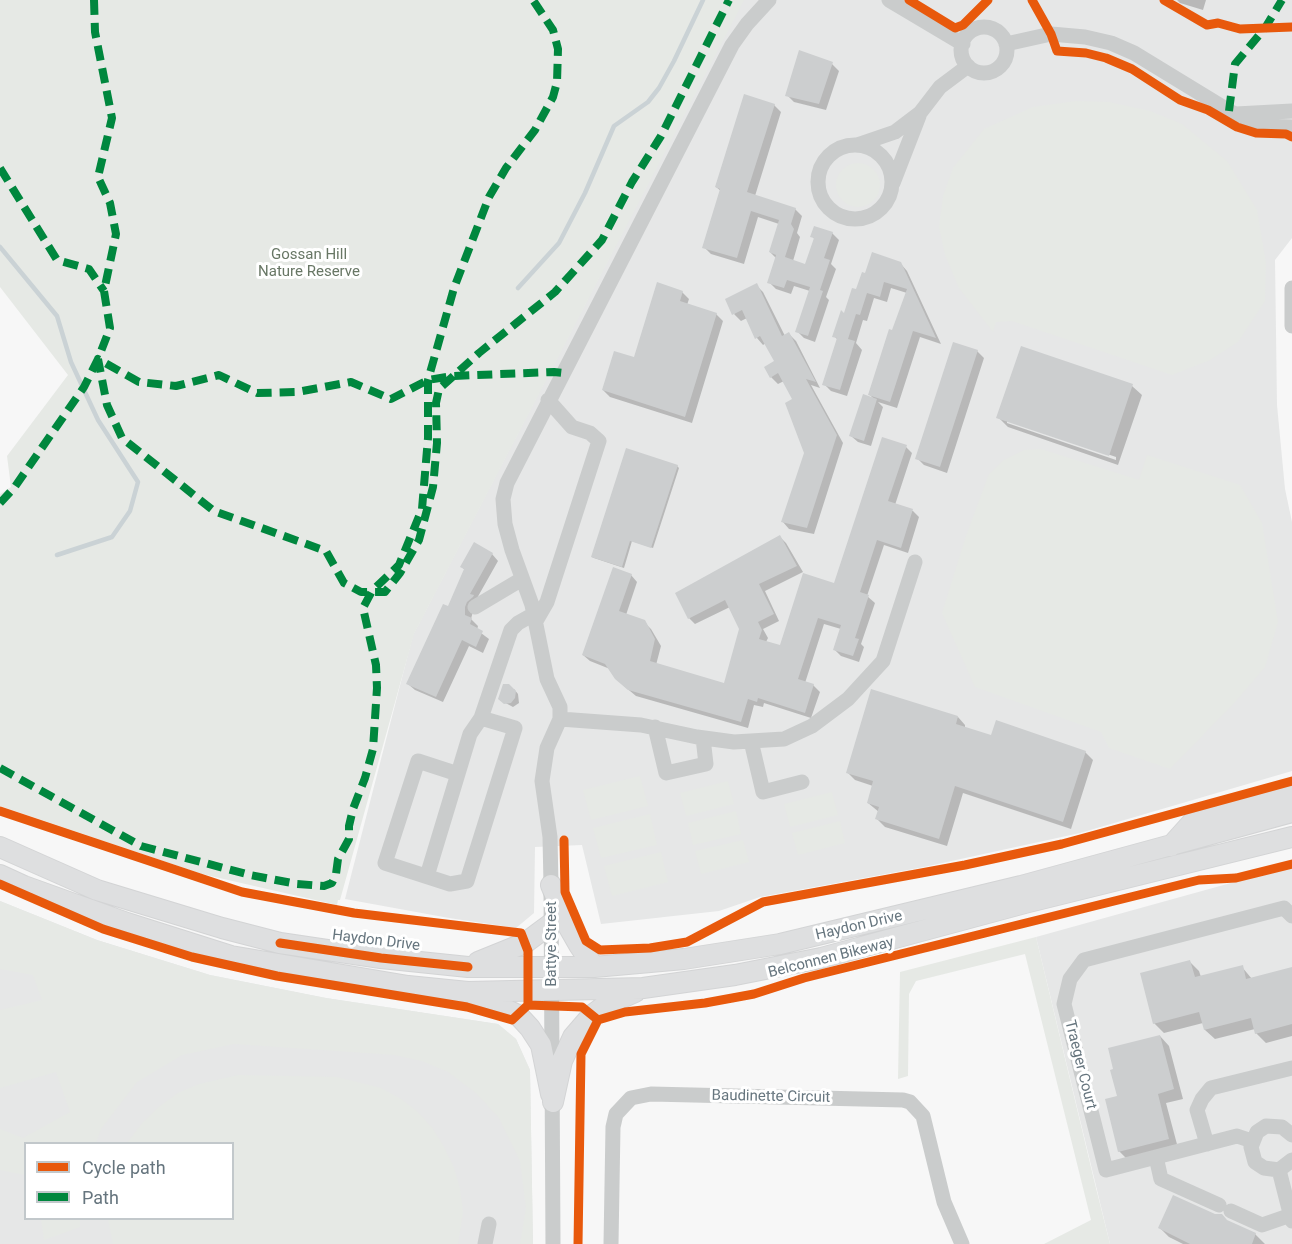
<!DOCTYPE html>
<html>
<head>
<meta charset="utf-8">
<style>
	body { margin:0 }
	#map { position:relative; width:1292px; height:1244px; overflow:hidden; background:#f7f7f7; font-family:Roboto,sans-serif }
	canvas { display:block }
	.legend { position:absolute; left:24px; top:1142px; width:210px; height:78px; box-sizing:border-box; background:#fff; border:2px solid #c2c8cb; margin:0; padding:8px 10px; list-style:none; font-size:18px; color:#66757e }
	.legend li { display:flex; align-items:center; gap:12px; height:30px }
	.legend b { width:30px; border:2px solid #c2c8cb }
</style>
</head>
<body>
<div id="map">
<canvas width="1292" height="1244"></canvas>
<ul class="legend">
<li><b style="height:8px;background:#e8590c"></b>Cycle path</li>
<li><b style="height:8px;background:#00873e"></b>Path</li>
</ul>
</div>
<script>
const context = document.querySelector('canvas').getContext('2d');
context.lineJoin = 'round';
function fillPath(path, color) { context.fillStyle = color; context.fill(path, 'evenodd'); }
const toPath = rows => new Path2D(rows.map(r => 'M' + r).join(''));
function stroke(path, color, width, dash) { context.strokeStyle = color; context.lineWidth = width; context.lineCap = dash ? 'butt' : 'round'; context.setLineDash(dash || []); context.stroke(path); }
function label(font, color, halo, rows, align = 'center') {
  context.font = font + ' Roboto,sans-serif'; context.lineWidth = 6; context.setLineDash([]); context.textBaseline = 'middle'; context.strokeStyle = halo; context.fillStyle = color; for (const [text, x, y, turn = 0] of rows) {
    context.save(); context.translate(x, y); context.rotate((+turn || 0) * Math.PI / 180); context.textAlign = isNaN(turn) ? turn : align; if (halo) context.strokeText(text, 0, 0); context.fillText(text, 0, 0); context.restore();
  }
}
fillPath(toPath([
	[743,0,1292,0,1292,238,1275,260,1277,405,1285,489,1292,522,1292,771,1080,833,924,867,760,897,719,911,601,924,582,845,535,847,534,913,516,928,449,918,345,899,413,635],
	[1292,866,1292,1244,1110,1244,1036,937],
	[0,901,97,940,210,975,326,998,498,1024,516,1039,530,1070,533,1244,0,1244],
	[26,1144,232,1144,232,1218,26,1218]
]), '#e6e7e7');
fillPath(toPath([
	[0,0,744,0,414,634,340,900,338,900,337,905,202,874,0,806,0,494,11,487,7,456,68,375,0,287],
	[1076,101,1109,102,1150,111,1182,124,1227,161,1257,210,1266,263,1265,301,1238,342,1210,360,1172,375,1012,321,996,322,993,332,959,288,945,255,939,227,943,196,953,168,984,129,1033,107],
	'836 185a22 22 0 1 1 44 0a22 22 0 1 1-44 0Z',
	[1041,449,1139,480,1147,455,1240,485,1262,523,1278,622,1265,667,1236,701,1170,769,1109,748,1101,732,975,687,942,613,966,536,989,474,1004,460,1024,450],
	[640,776,648,806,591,820,583,790],
	[728,781,734,804,686,816,680,793],
	[832,792,838,815,790,827,784,804],
	[736,811,741,834,693,845,688,823],
	[650,814,657,845,601,858,593,828],
	[840,821,845,843,798,855,792,833],
	[743,840,749,862,701,874,695,851],
	[661,852,668,882,612,896,604,866],
	[0,901,97,940,210,975,326,998,498,1024,516,1039,530,1070,533,1244,520,1244,526,1208,520,1161,499,1118,476,1093,448,1072,422,1061,395,1055,234,1044,182,1055,137,1082,101,1129,96,1143,26,1144,25,1175,0,1170,0,1129,23,1138,70,1112,56,1072,0,1088,0,1010,42,1000,33,975,0,969],
	[1036,937,1095,1184,1110,1244,1044,1244,1091,1220,1025,954,916,981,909,994,908,1076,898,1079,900,972],
	[238,1075,337,1077,381,1088,401,1099,418,1112,433,1129,444,1147,454,1168,460,1189,463,1212,458,1244,113,1244,108,1219,232,1218,232,1144,127,1143,143,1122,160,1106,178,1093,199,1084],
	[41,1219,80,1219,80,1227,44,1240]
]), '#e6e9e5');
fillPath(toPath([
	[1177,0,1206,0,1203,10,1180,3],
	[832,64,839,71,826,110,794,102,787,95],
	[774,105,781,112,755,196,795,209,802,216,797,233,800,237,793,261,806,266,815,240,812,236,832,233,839,240,831,264,836,269,826,297,829,300,815,342,804,338,797,331,810,291,794,286,791,294,776,289,769,282,776,258,770,252,779,224,758,217,744,264,711,254,704,247,721,191,716,187],
	[900,263,907,271,941,344,920,337,897,408,878,402,883,407,871,446,858,442,851,436,875,400,870,395,907,293,891,288,887,302,874,298,867,321,863,320,856,343,862,350,847,396,831,391,824,384,838,340,834,336,857,291],
	[756,285,763,292,785,336,789,334,796,341,820,388,811,385,843,443,814,534,789,529,783,522,805,453,794,399,784,381,778,384,771,377,776,362,766,343,763,345,757,338,747,318,741,321,734,314],
	[682,292,689,299,687,305,716,314,723,321,692,423,610,397,603,390,635,359],
	[977,351,984,358,947,473,924,465,917,458],
	[1132,386,1142,395,1118,465,1008,427,998,417],
	[1007,420,1116,457,1116,460,1007,423],
	[906,447,912,453,895,505,913,511,919,517,908,553,884,545,867,596,875,603,861,644,864,647,859,662,841,656,834,649,841,629,824,624,805,683,813,685,820,692,811,718,764,703,763,707,754,705,748,728,636,696,624,686,610,669,590,661,583,655,631,575,637,582,626,615,644,622,651,629,661,646,656,665,725,685,741,629,730,607,695,624,689,618,780,537,786,543,803,572,765,591,779,621,763,629,768,638,766,642,781,646,835,585],
	[677,466,679,468,653,548,632,541,624,568,594,558,592,557],
	[492,554,498,561,476,600,471,619,478,626,477,630,489,639,483,653,469,646,443,702,415,690,408,684,448,608,465,570,462,567],
	[514,689,518,694,519,703,513,707,500,700],
	[958,717,965,725,965,728,992,736,1085,752,1093,760,1071,829,963,793,947,846,885,827,877,819,879,812,868,803,873,786,855,780,847,772],
	[1190,962,1199,971,1201,977,1242,967,1252,979,1292,969,1292,1036,1266,1043,1256,1033,1255,1029,1215,1039,1205,1030,1203,1023,1164,1033,1154,1023],
	[1160,1036,1169,1046,1183,1099,1166,1103,1178,1148,1129,1161,1119,1151,1118,1097],
	[1228,1222,1255,1234,1265,1244,1183,1244,1169,1237,1160,1228]
]), '#0003');
stroke(toPath([
	[0,247,57,316,71,362,98,420,138,482,130,511,112,537,57,555],
	[518,288,559,243,585,193,614,126,648,102,659,88,674,61,703,0]
]), '#cad2d5', 4.5);
fillPath(toPath([
	[799,50,833,62,819,104,785,96],
	[744,94,775,104,747,192,796,208,791,224,794,229,785,257,805,264,814,238,810,237,814,226,833,232,824,258,830,260,820,290,823,291,808,336,795,332,810,287,787,280,784,288,767,283,776,255,769,252,779,220,751,211,737,258,702,248,720,189,715,187],
	[872,252,901,262,936,338,913,331,890,402,868,395,889,329,892,330,907,289,884,282,880,297,867,293,860,315,856,314,848,339,855,341,840,390,822,385,837,338,832,337,841,310,844,313,852,288,856,289,862,272,865,273],
	[657,282,683,291,680,301,717,313,685,417,602,390,614,351,634,357],
	[757,283,782,336,789,332,816,382,806,379,837,435,807,528,781,522,804,453,785,403,792,399,778,373,770,378,764,367,774,361,760,336,755,339,742,310,732,315,725,299],
	[953,342,978,350,940,467,915,459],
	[1021,346,1133,384,1109,456,996,418],
	[863,394,877,399,864,441,849,436],
	[882,437,907,445,888,501,913,509,901,548,877,540,860,592,869,595,855,638,859,639,853,656,833,650,841,625,818,618,798,679,814,684,805,713,758,698,757,702,748,699,741,722,628,690,615,679,605,664,582,655,613,567,632,574,619,611,645,620,655,639,650,661,724,683,739,629,725,600,688,619,675,593,780,535,797,566,759,584,774,614,758,622,762,630,759,639,780,645,803,573,834,583],
	[626,448,678,465,651,548,630,541,622,567,591,557],
	[474,542,493,553,470,594,474,595,473,597,467,602,465,607,465,615,472,618,470,624,483,631,476,647,462,640,436,697,406,684,443,604,448,606,464,569,460,567],
	[503,684,509,684,516,691,515,698,511,703,504,704,498,699],
	[871,689,958,716,956,724,991,735,996,720,1086,751,1063,822,955,786,939,839,875,819,879,807,867,803,873,781,846,773],
	[1190,960,1195,977,1243,965,1246,979,1292,967,1292,1024,1255,1034,1251,1018,1204,1030,1199,1012,1153,1024,1140,973],
	[1160,1035,1174,1089,1158,1094,1169,1139,1118,1152,1105,1099,1117,1096,1110,1070,1113,1069,1108,1048],
	[1173,1195,1215,1214,1222,1214,1227,1220,1256,1233,1252,1244,1190,1244,1158,1228]
]), '#cccecf');
const major = toPath([
	[1171,846,1197,817,1292,793],
	[0,847,97,890,222,928,280,943,381,958,468,967,594,967,684,959,780,944,1021,886,1292,812],
	[0,875,24,886,127,923,231,956,408,986,468,992,643,988,735,975,821,958,1025,903,1292,837],
	[551,885,567,924,579,945,594,967],
	[478,962,525,943,552,923],
	[472,994,518,1015,530,1028,541,1045,551,1094],
	[553,1102,562,1061,573,1037,592,1015,606,1005,635,992]
]);
stroke(major, '#d3d4d5', 22);
stroke(toPath([
	[769,0,747,24,732,45,507,483,503,499,505,524,512,550,532,605,547,679,560,707,560,719,641,725,697,737,734,742,784,739,812,726,848,699,883,661,915,562],
	[889,0,963,44],
	'961 50a23 23 0 1 1 46 0a23 23 0 1 1-46 0Z',
	[1006,44,1051,34,1085,37,1111,43,1134,53,1229,111,1263,126,1292,127],
	[1236,114,1292,111],
	'818 182a37 37 0 1 1 74 0a37 37 0 1 1-74 0Z',
	[857,145,895,132,920,113,940,87,968,66],
	[893,183,919,116],
	[1292,288,1292,326],
	[475,607,522,579],
	[536,621,547,602,599,441,590,433,572,427,548,400],
	[655,727,666,773,706,764,703,738],
	[751,741,763,792,802,782],
	[458,774,418,761,385,863,450,884,467,881,515,728,481,718],
	[427,876,470,734,481,718,511,630,518,623,534,614],
	[1292,1135,1282,1127,1266,1126,1257,1132,1251,1147,1255,1162,1264,1168,1279,1170,1292,1160],
	[1252,1141,1237,1136,1106,1170,1064,1004,1070,979,1084,960,1284,908,1292,916],
	[1207,1144,1197,1110,1202,1099,1211,1088,1292,1068],
	[1156,1157,1161,1179,1219,1205],
	[1279,1170,1292,1221],
	[1231,1211,1262,1225,1291,1215],
	[485,1244,489,1224],
	[553,1244,551,885,550,837,542,781,547,748,560,719],
	[611,1244,613,1127,616,1114,631,1098,651,1094,903,1100,910,1102,923,1116,944,1202,962,1244]
]), '#cacccc', 15);
stroke(major, '#dedfe0', 20);
stroke(toPath([
	[94,0,95,32,112,118,98,177,110,203,116,234,104,291,110,328,98,359,107,405,122,438,214,511,326,551,344,583,361,592,385,592,400,573,419,540,433,487,437,443,436,403,439,389,479,353,555,292,602,240,632,182,661,136,729,0],
	[1229,111,1235,64,1265,28,1282,0],
	[0,168,57,260,89,269,104,291],
	[0,503,14,488,84,387,98,359,139,382,176,386,219,375,257,393,297,392,351,382,391,399,428,380,452,376,554,372,563,373],
	[0,768,141,846,250,875,297,884,324,886,332,883,336,874,338,859,349,839,349,826,353,809,365,778,373,749,377,688,376,665,363,608,372,591,399,565,422,509,428,438,428,380,454,288,489,197,506,168,535,130,553,97,557,82,558,49,553,30,533,0]
]), '#00873e', 8, [15, 8]);
stroke(toPath([
	[909,0,955,28,963,25,988,0],
	[1032,0,1051,34,1057,51,1086,53,1106,58,1132,69,1180,100,1208,110,1237,127,1256,133,1286,134,1292,137],
	[1164,0,1207,25,1218,23,1240,29,1292,27],
	[0,811,242,892,354,913,521,933,528,951,528,1005],
	[564,840,565,892,586,941,600,950,650,948,687,942,763,902,965,865,1062,844,1292,781],
	[0,884,103,929,192,957,277,976,467,1007,512,1020,528,1005,582,1007,598,1020],
	[280,943,381,958,468,967],
	[598,1020,625,1012,705,1003,754,994,804,978,1199,880,1236,878,1292,864],
	[578,1244,581,1054,598,1020]
]), '#e8590c', 9);
label('15px', '#687765', '#fff', [
	["Gossan Hill",309,255],
	["Nature Reserve",309,272]
]);
label('15px', '#66757e', '#fff', [
	["Haydon Drive",859,926,-13],
	["Haydon Drive",376,941,7],
	["Battye Street",552,944,-90],
	["Belconnen Bikeway",831,958,-14],
	["Traeger Court",1080,1065,76],
	["Baudinette Circuit",771,1097,1]
]);
</script>
</body>
</html>
